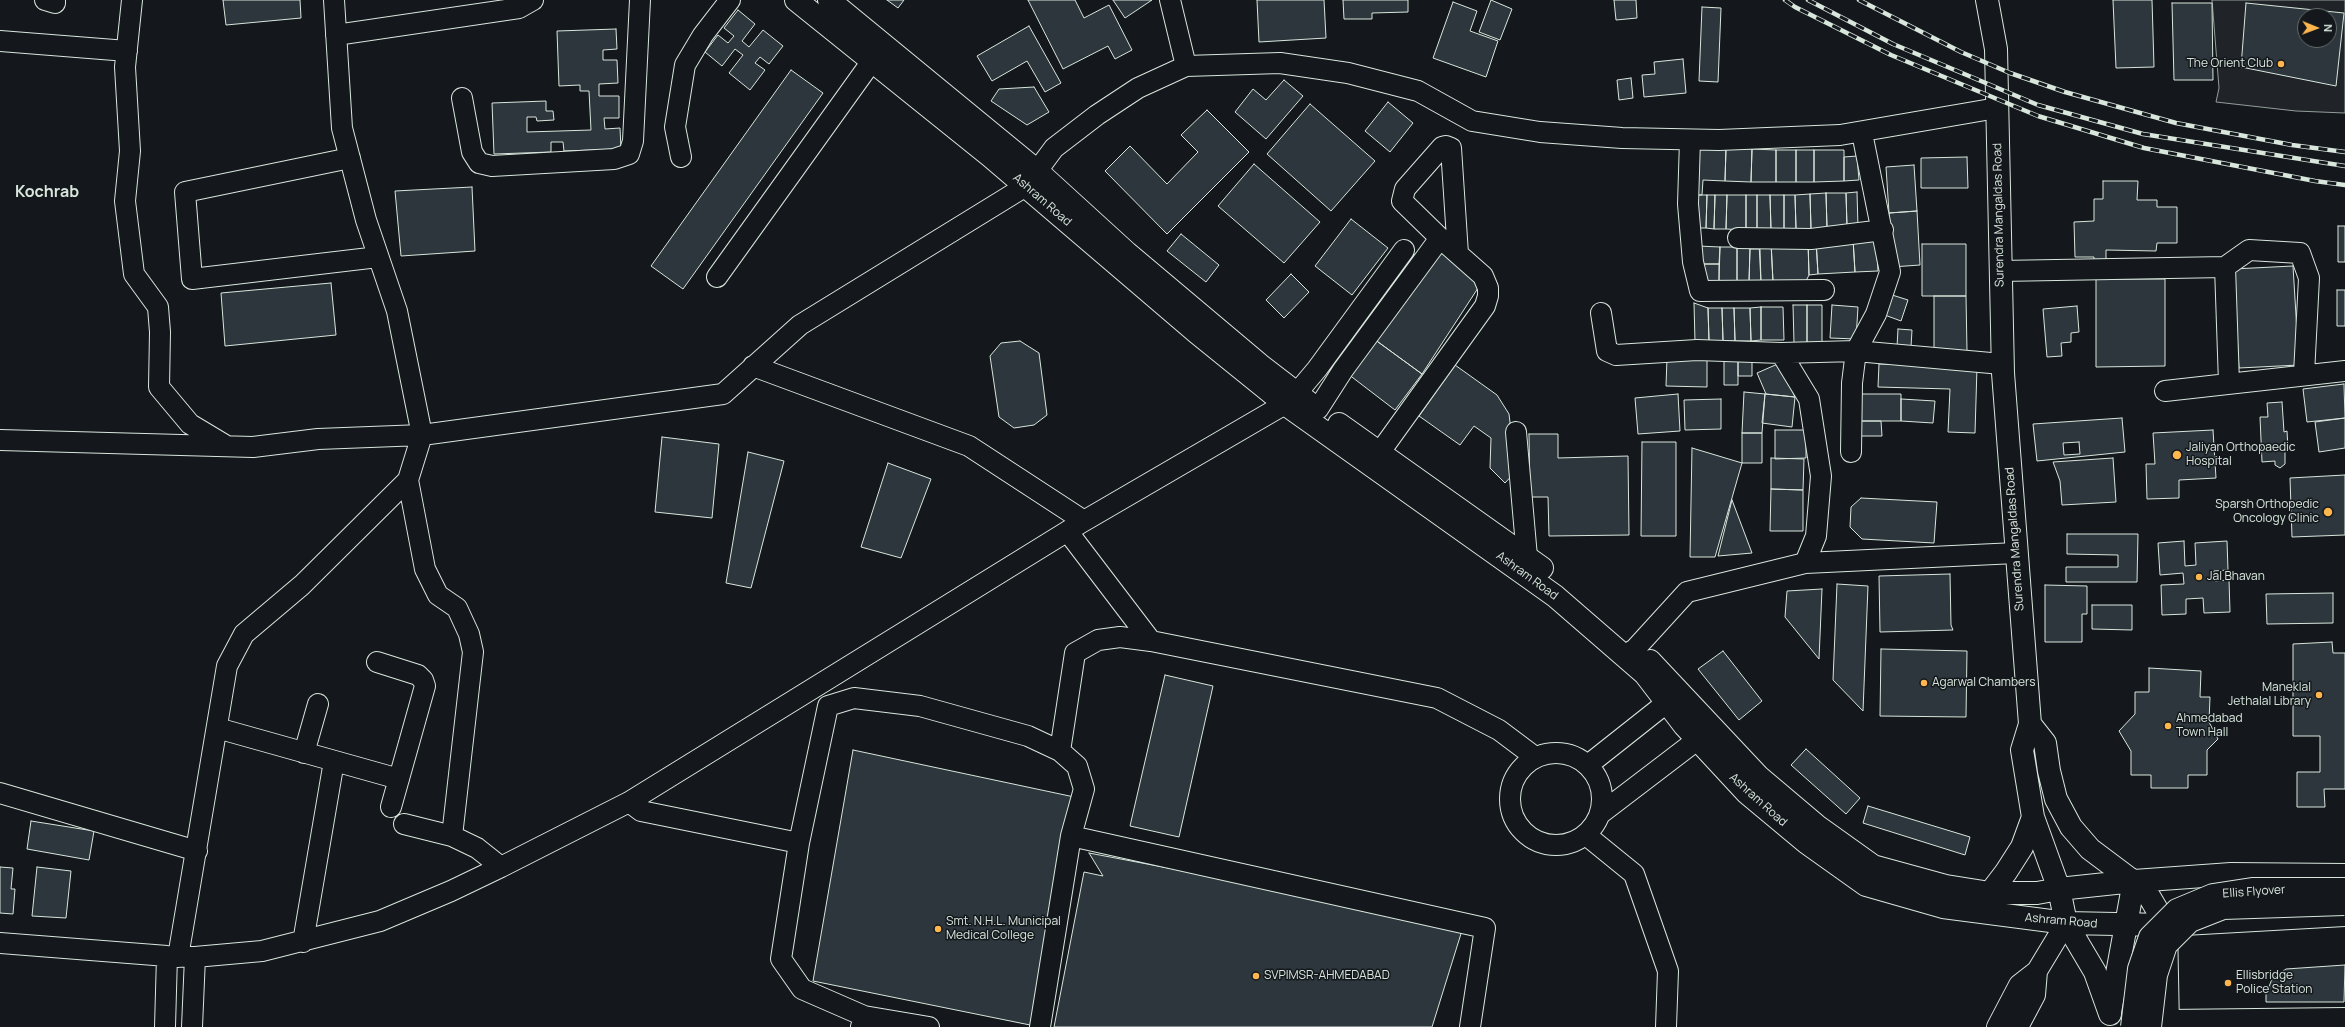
<!DOCTYPE html>
<html>
<head>
<meta charset="utf-8">
<style>
	body { margin:0 }
	#map { position:relative; width:2345px; height:1027px; overflow:hidden; background:#14181c; font-family:Manrope,sans-serif }
	canvas { display:block }
	.north { position:absolute; left:2297px; top:8px; width:40px; height:40px; box-sizing:border-box; background:#14181c; border:1px solid #626a69; border-radius:50%; rotate:91deg; font-size:11px; font-weight:700; line-height:16px; text-align:center; color:#d8e6dc }
	.north::after { content:''; display:block; margin:auto; width:14px; height:18px; background:#ffb74d; clip-path:polygon(50% 0,100% 100%,50% 72%,0 100%) }
</style>
</head>
<body>
<div id="map">
<canvas width="2345" height="1027"></canvas>
<div class="north">N</div>
</div>
<script>
const context = document.querySelector('canvas').getContext('2d');
context.lineJoin = 'round';
function fillPath(path, color) { context.fillStyle = color; context.fill(path, 'evenodd'); }
const toPath = rows => new Path2D(rows.map(r => 'M' + r).join(''));
function stroke(path, color, width, dash) { context.strokeStyle = color; context.lineWidth = width; context.lineCap = dash ? 'butt' : 'round'; context.setLineDash(dash || []); context.stroke(path); }
function label(font, color, halo, rows, align = 'center') {
  context.font = font + ' Manrope,sans-serif'; context.lineWidth = 3; context.setLineDash([]); context.textBaseline = 'middle'; context.strokeStyle = halo; context.fillStyle = color; for (const [text, x, y, turn = 0] of rows) {
    context.save(); context.translate(x, y); context.rotate((+turn || 0) * Math.PI / 180); context.textAlign = isNaN(turn) ? turn : align; if (halo) context.strokeText(text, 0, 0); context.fillText(text, 0, 0); context.restore();
  }
}
const green = toPath([
	[2212,0,2345,0,2345,113,2296,111,2216,102,2219,88,2212,0],
	[2305,16,2329,16,2329,40,2305,40,2305,16]
]);
fillPath(green, '#202428');
stroke(green, '#939e99', 1);
const building = toPath([
	[223,0,300,0,301,18,226,25,223,0],
	[887,0,904,0,898,8,887,0],
	[1028,0,1075,0,1084,18,1109,5,1132,50,1115,59,1108,46,1063,69,1028,0],
	[1113,0,1152,0,1125,18,1113,0],
	[1257,0,1324,0,1326,38,1259,42,1257,0],
	[1343,0,1408,0,1408,12,1372,13,1372,19,1344,19,1343,0],
	[1491,0,1512,9,1500,40,1479,32,1491,0],
	[1614,0,1636,0,1637,18,1616,20,1614,0],
	[2113,0,2152,0,2154,67,2116,68,2113,0],
	[1453,2,1477,11,1470,31,1498,41,1486,77,1433,58,1453,2],
	[2172,3,2212,3,2213,80,2174,80,2172,3],
	[2246,3,2344,13,2336,86,2241,67,2246,3],
	[2305,16,2329,16,2329,40,2305,40,2305,16],
	[1702,7,1721,8,1718,82,1699,81,1702,7],
	[738,10,755,24,742,41,749,47,763,30,783,46,769,64,760,57,755,63,765,70,750,90,729,73,743,55,735,49,722,66,705,52,718,35,728,43,734,36,724,28,738,10],
	[1029,26,1061,83,1045,92,1027,61,992,81,977,56,1029,26],
	[616,29,617,49,603,50,603,60,617,60,618,83,599,84,599,96,619,96,619,118,604,118,605,129,620,128,621,149,564,151,563,142,551,142,551,152,494,154,492,103,546,101,546,111,553,111,554,120,537,121,536,117,527,117,527,132,591,130,589,91,580,91,580,85,559,86,557,31,616,29],
	[1683,59,1686,93,1644,97,1642,75,1655,74,1654,62,1683,59],
	[791,70,823,93,683,289,651,266,791,70],
	[1631,78,1633,98,1619,100,1617,80,1631,78],
	[1284,80,1303,96,1266,139,1235,112,1253,89,1266,100,1284,80],
	[1034,87,1049,112,1027,125,991,101,999,89,1034,87],
	[1388,102,1413,123,1390,152,1365,131,1388,102],
	[1310,104,1375,161,1331,211,1267,154,1310,104],
	[1207,110,1249,152,1167,234,1105,171,1130,146,1167,184,1198,152,1181,135,1207,110],
	[1694,147,1726,148,1725,181,1703,180,1702,195,1693,195,1694,147],
	[1726,148,1752,149,1751,182,1725,181,1726,148],
	[1752,149,1776,150,1776,182,1751,182,1752,149],
	[1776,150,1796,150,1796,182,1776,182,1776,150],
	[1796,150,1814,150,1814,182,1796,182,1796,150],
	[1814,150,1844,150,1844,181,1814,182,1814,150],
	[1857,156,1859,180,1844,181,1844,157,1857,156],
	[1967,157,1968,188,1921,188,1921,158,1967,157],
	[1254,164,1320,222,1284,263,1218,206,1254,164],
	[1914,165,1917,211,1889,213,1886,167,1914,165],
	[2103,181,2138,181,2137,200,2157,200,2157,207,2177,207,2177,243,2157,243,2156,251,2106,250,2106,265,2094,265,2094,257,2075,257,2074,222,2094,221,2094,199,2103,199,2103,181],
	[472,187,475,251,401,256,395,191,472,187],
	[1857,192,1858,227,1847,227,1846,193,1857,192],
	[1826,193,1846,193,1847,227,1827,228,1826,193],
	[1826,193,1827,228,1811,229,1810,194,1826,193],
	[1810,194,1811,229,1796,229,1795,195,1810,194],
	[1693,195,1707,195,1706,228,1692,228,1693,195],
	[1707,195,1715,195,1714,229,1706,228,1707,195],
	[1715,195,1727,195,1726,229,1714,229,1715,195],
	[1727,195,1746,195,1746,230,1726,229,1727,195],
	[1746,195,1757,195,1757,230,1746,230,1746,195],
	[1757,195,1770,195,1771,230,1757,230,1757,195],
	[1770,195,1784,195,1784,230,1771,230,1770,195],
	[1784,195,1795,195,1796,229,1784,230,1784,195],
	[1917,211,1920,265,1892,267,1889,213,1917,211],
	[1351,219,1388,248,1352,295,1315,266,1351,219],
	[2338,226,2345,226,2345,262,2338,262,2338,226],
	[1181,234,1219,265,1206,282,1167,251,1181,234],
	[1876,238,1878,271,1855,272,1853,239,1876,238],
	[1853,239,1855,272,1818,274,1816,240,1853,239],
	[1816,240,1818,274,1809,275,1808,241,1816,240],
	[1808,241,1809,275,1806,281,1773,282,1771,242,1808,241],
	[1771,242,1773,282,1761,283,1759,243,1771,242],
	[1922,244,1966,244,1966,296,1922,296,1922,244],
	[1698,246,1720,247,1719,264,1698,264,1698,246],
	[1720,247,1737,247,1737,282,1719,281,1720,247],
	[1737,247,1750,248,1749,282,1737,282,1737,247],
	[1750,249,1760,249,1761,283,1749,282,1750,249],
	[1441,250,1480,285,1422,374,1374,339,1441,250],
	[1698,264,1719,264,1719,281,1698,281,1698,264],
	[2293,266,2299,365,2239,368,2233,269,2293,266],
	[1291,274,1309,292,1284,318,1266,300,1291,274],
	[2096,279,2165,279,2165,366,2096,367,2096,279],
	[331,283,336,335,225,346,221,293,331,283],
	[2337,290,2345,290,2345,326,2337,326,2337,290],
	[1889,294,1908,300,1901,321,1882,314,1889,294],
	[1934,296,1966,296,1967,351,1934,351,1934,296],
	[1694,303,1708,308,1709,341,1695,342,1694,303],
	[1793,305,1807,305,1807,343,1794,343,1793,305],
	[1807,305,1822,305,1822,343,1807,343,1807,305],
	[1832,305,1858,307,1856,339,1830,338,1832,305],
	[2077,306,2079,332,2071,333,2071,342,2061,343,2062,356,2047,357,2043,309,2077,306],
	[1761,307,1783,307,1784,340,1761,340,1761,307],
	[1761,307,1761,340,1751,341,1750,308,1761,307],
	[1708,308,1722,308,1723,341,1709,341,1708,308],
	[1722,308,1734,308,1735,341,1723,341,1722,308],
	[1734,308,1750,308,1751,341,1735,341,1734,308],
	[1898,329,1912,330,1911,347,1897,347,1898,329],
	[1374,339,1422,374,1395,410,1348,374,1374,339],
	[1020,341,1039,353,1047,415,1034,425,1014,428,999,417,990,356,1001,343,1020,341],
	[1724,355,1738,355,1738,385,1724,385,1724,355],
	[1738,355,1752,355,1752,376,1738,376,1738,355],
	[1667,358,1707,358,1707,387,1666,386,1667,358],
	[1780,363,1795,397,1766,394,1757,373,1780,363],
	[1879,364,1977,367,1975,433,1948,432,1950,389,1878,387,1879,364],
	[1455,365,1497,395,1509,414,1516,471,1505,483,1490,468,1491,438,1474,426,1460,445,1419,416,1455,365],
	[2344,384,2345,418,2307,422,2303,389,2344,384],
	[1744,392,1765,394,1762,433,1742,433,1744,392],
	[1678,394,1680,431,1638,434,1635,398,1678,394],
	[1765,394,1795,397,1792,427,1762,423,1765,394],
	[1854,394,1901,394,1901,421,1854,421,1854,394],
	[1721,399,1721,429,1685,430,1684,400,1721,399],
	[1901,399,1935,401,1933,423,1901,421,1901,399],
	[2282,402,2284,432,2287,431,2288,448,2285,448,2285,464,2280,468,2275,465,2275,461,2262,462,2260,417,2268,417,2267,403,2282,402],
	[2122,418,2125,452,2037,461,2033,424,2122,418],
	[2079,442,2080,454,2064,455,2063,443,2079,442],
	[2345,418,2345,448,2319,452,2315,422,2345,418],
	[1854,421,1881,421,1882,436,1854,436,1854,421],
	[1775,430,1806,430,1806,458,1775,459,1775,430],
	[2213,430,2216,478,2179,480,2179,498,2147,499,2146,464,2155,464,2153,433,2213,430],
	[1742,433,1762,433,1762,463,1742,463,1742,433],
	[1529,434,1558,434,1558,458,1628,456,1629,535,1549,536,1548,497,1530,497,1529,434],
	[662,437,719,444,712,518,655,512,662,437],
	[1642,442,1676,442,1676,536,1641,536,1642,442],
	[1692,448,1742,463,1715,557,1690,557,1692,448],
	[748,452,784,461,751,588,726,583,748,452],
	[1771,458,1804,459,1803,490,1771,489,1771,458],
	[2113,458,2116,502,2062,505,2060,481,2053,462,2113,458],
	[888,463,931,479,901,558,861,547,888,463],
	[2345,475,2345,535,2292,537,2290,478,2345,475],
	[1771,489,1803,490,1803,531,1770,531,1771,489],
	[1861,498,1937,502,1934,543,1862,539,1850,527,1851,507,1861,498],
	[1732,500,1752,553,1718,556,1732,500],
	[2067,534,2138,534,2137,582,2066,582,2066,567,2118,567,2118,555,2067,554,2067,534],
	[2184,541,2185,566,2196,565,2195,543,2227,541,2228,570,2214,571,2215,581,2229,580,2230,612,2204,613,2203,598,2186,599,2186,614,2162,615,2161,585,2184,584,2183,573,2160,575,2158,543,2184,541],
	[1950,574,1951,625,1953,630,1880,632,1879,576,1950,574],
	[1837,584,1868,586,1863,711,1833,680,1837,584],
	[2045,585,2087,586,2087,614,2082,614,2082,642,2045,642,2045,585],
	[1822,589,1819,659,1785,617,1787,591,1822,589],
	[2333,593,2333,623,2267,624,2266,594,2333,593],
	[2092,605,2132,605,2132,630,2092,629,2092,605],
	[2332,642,2333,653,2345,653,2345,789,2324,789,2325,807,2297,807,2297,772,2320,772,2320,736,2293,736,2293,644,2332,642],
	[1881,649,1967,651,1966,717,1880,716,1881,649],
	[1723,651,1762,701,1739,720,1698,669,1723,651],
	[2149,668,2201,671,2200,697,2210,697,2209,722,2218,739,2207,750,2207,775,2188,775,2188,788,2151,788,2151,775,2131,775,2131,751,2119,731,2135,714,2135,692,2149,692,2149,668],
	[1165,675,1213,686,1179,837,1130,826,1165,675],
	[1806,749,1860,798,1846,814,1791,765,1806,749],
	[853,750,1079,798,1035,1026,813,981,853,750],
	[1868,806,1970,837,1965,855,1863,823,1868,806],
	[31,821,94,831,89,860,27,849,31,821],
	[1089,853,1464,924,1432,1027,1054,1027,1084,872,1103,876,1089,853],
	[0,867,13,868,11,889,15,889,13,914,0,913,0,867],
	[37,867,71,871,66,918,32,916,37,867],
	[2345,965,2344,1002,2266,1002,2266,994,2272,979,2286,969,2345,965]
]);
fillPath(building, '#2c363c');
stroke(building, '#d8e6dc', 1);
const minor = toPath([
	[45,0,55,3,55,0],
	[132,0,125,67,130,151,125,201,134,274,158,307,160,332,159,387,190,424,225,445],
	[1170,0,1186,66],
	[336,35,519,8,533,0],
	[0,41,127,51],
	[462,98,472,152,479,163,492,166,614,159,629,154,633,141,640,0],
	[1690,140,1688,204,1693,262,1700,291,1824,290],
	[681,157,675,127,685,65,703,35,730,0],
	[350,158,185,192,192,279,378,257],
	[1738,238,1811,239,1883,230],
	[2000,271,2225,267],
	[717,277,872,61],
	[1601,313,1607,351,1616,355,1697,350,1781,353,1856,351,2002,364],
	[1781,353,1809,399,1821,476,1816,536,1805,563],
	[753,366,969,446,1084,521],
	[2229,383,2225,267,2249,250,2300,253,2309,278,2304,374],
	[2165,391,2345,371],
	[1318,409,1343,370,1440,238],
	[1516,432,1527,557],
	[0,440,253,447,318,439,422,435,723,394,800,325,1026,186,1054,148,1097,115,1138,88,1186,66,1280,63,1348,73,1418,91,1472,121,1540,132,1622,138,1719,140,1840,135,1997,108],
	[1380,452,1485,306,1488,296,1488,288,1483,276,1440,238,1402,201,1405,189,1442,147,1446,146,1451,148,1458,254],
	[1851,452,1852,383,1856,351,1876,314,1890,272,1862,133],
	[408,480,425,569,438,595,457,608,469,634,473,652,452,836,477,848,501,867],
	[1068,532,1151,641,1437,698,1499,730,1535,757],
	[1625,655,1635,649,1687,592,1805,563,2016,553],
	[377,662,418,675,423,680,425,686,391,807],
	[217,728,399,779],
	[304,753,318,704],
	'1510 799a46 46 0 1 1 92 0a46 46 0 1 1-92 0Z',
	[1588,765,1679,693],
	[0,793,197,851],
	[629,802,641,811,799,843,828,706,854,698,920,706,1028,736,1060,751,1075,653,1098,640,1120,637,1151,641],
	[1600,814,1697,740],
	[404,824,452,836],
	[1586,835,1634,874,1668,971,1666,1027],
	[1071,836,1485,928,1470,1027],
	[799,843,781,959,802,989,864,1016,861,1027],
	[303,942,334,761],
	[0,943,167,956,195,957,262,951,380,921,451,891,501,867,629,802,1084,521,1285,404,1296,394,1317,369,1404,250],
	[178,957,227,666,244,634,302,585,408,480,422,435,397,311,366,220,342,128,334,0],
	[864,1016,929,1027],
	[2168,1020,2345,1018],
	[165,1027,167,956],
	[192,1027,195,957],
	[1040,1027,1071,836,1084,789,1077,766,1060,751],
	[1997,1027,2019,985,2037,971,2066,923],
	[2018,1027,2035,995,2037,971]
]);
const major = toPath([
	[796,0,990,156,1196,332,1285,404,1555,596,1645,674,1684,725,1747,793,1807,843,1866,885,1943,907,2066,923,2166,925,2345,915],
	[829,0,1036,170,1127,253,1260,365,1312,405],
	[1987,0,1996,49,2003,373,2030,724,2045,743,2049,771,2056,799,2071,827,2090,849,2146,891,2166,925,2168,1027],
	[1339,424,1542,568],
	[1650,661,1759,777,1817,826,1873,866,1946,886,1990,893,2037,893,2059,889,2134,881,2231,874,2345,875],
	[2030,724,2022,750,2033,817,2059,889,2066,923,2095,972,2110,1014],
	[1990,893,2006,872,2022,847,2033,817],
	[2110,1012,2134,881]
]);
stroke(minor, '#d8e6dc', 22);
stroke(major, '#d8e6dc', 24);
stroke(minor, '#14181c', 20);
stroke(major, '#14181c', 22);
const rail = toPath([
	[1785,0,1795,7,1891,55,2038,116,2144,148,2315,181,2345,185],
	[1808,0,1893,44,2038,105,2143,134,2345,166],
	[1859,0,1961,52,2010,73,2065,92,2176,123,2292,145,2345,152]
]);
stroke(rail, '#d8e6dc', 4.5);
stroke(rail, '#14181c', 3, [9]);
const majorBridge = toPath([
	[2132,1027,2139,969,2150,937,2177,910,2213,895,2252,889,2345,889],
	[2150,1027,2156,975,2166,945,2190,921,2223,908,2344,904]
]);
stroke(majorBridge, '#d8e6dc', 24, []);
stroke(majorBridge, '#14181c', 22);
for (const [x, y, r, color] of [
	[2281,64,4,"#ffb74d"],
	[2177,455,5,"#ffb74d"],
	[2328,512,5,"#ffb74d"],
	[2199,577,4,"#ffb74d"],
	[1924,683,4,"#ffb74d"],
	[2319,695,4,"#ffb74d"],
	[2168,726,4,"#ffb74d"],
	[938,929,4,"#ffb74d"],
	[1256,976,4,"#ffb74d"],
	[2228,983,4,"#ffb74d"]
]) { const dot = new Path2D(); dot.arc(x, y, r, 0, 2 * Math.PI); context.fillStyle = color; context.fill(dot); stroke(dot, '#14181c', 1.5); }
label('12px', '#d8e6dc', '#14181c', [
	["The Orient Club",2273,64,"right"],
	["Jaliyan Orthopaedic",2186,448],
	["Hospital",2186,462],
	["Sparsh Orthopedic",2319,505,"right"],
	["Oncology Clinic",2319,519,"right"],
	["Jal Bhavan",2207,577],
	["Agarwal Chambers",1932,683],
	["Maneklal",2311,688,"right"],
	["Jethalal Library",2311,702,"right"],
	["Ahmedabad",2176,719],
	["Town Hall",2176,733],
	["Smt. N.H.L. Municipal",946,922],
	["Medical College",946,936],
	["SVPIMSR-AHMEDABAD",1264,976],
	["Ellisbridge",2236,976],
	["Police Station",2236,990]
], 'left');
label('12px', '#d8e6dc', '#14181c', [
	["Ashram Road",1042,200,41],
	["Surendra Mangaldas Road",1999,215,-91],
	["Surendra Mangaldas Road",2015,539,-94],
	["Ashram Road",1527,576,36],
	["Ashram Road",1758,800,42],
	["Ellis Flyover",2254,892,-4],
	["Ashram Road",2061,921,5]
]);
label('bold 16px', '#d8e6dc', '#14181c', [
	["Kochrab",47,193]
]);
</script>
</body>
</html>
